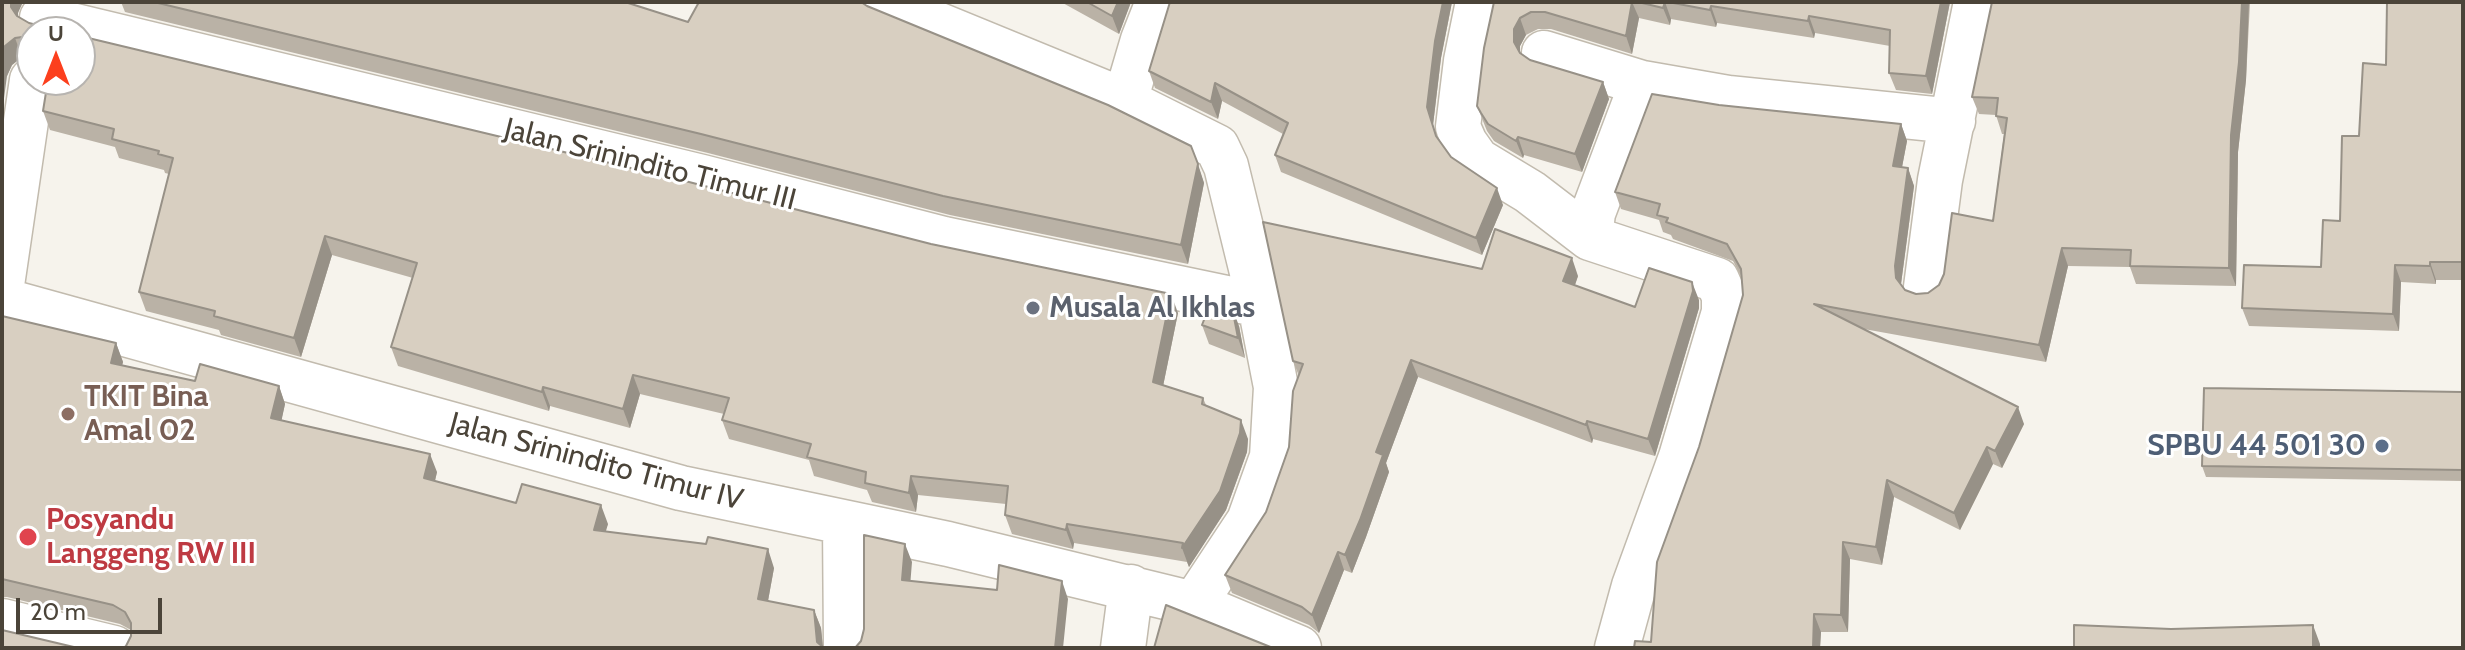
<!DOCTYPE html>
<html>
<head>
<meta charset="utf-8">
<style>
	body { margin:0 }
	#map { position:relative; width:2465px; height:650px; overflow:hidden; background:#f6f3ec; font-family:Cabin,sans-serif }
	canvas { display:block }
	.frame { position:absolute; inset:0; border:4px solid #4b4439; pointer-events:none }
	.north { position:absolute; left:16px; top:16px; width:80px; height:80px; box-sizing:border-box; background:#fff; border:2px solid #b7b4b0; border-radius:50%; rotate:0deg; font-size:22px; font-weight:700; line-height:32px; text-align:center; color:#4b4439 }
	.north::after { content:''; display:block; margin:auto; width:28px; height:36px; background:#fc3f1d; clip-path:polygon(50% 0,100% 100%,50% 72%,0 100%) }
	.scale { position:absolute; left:16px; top:598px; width:146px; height:36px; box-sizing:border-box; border:4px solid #4b4439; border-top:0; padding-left:10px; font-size:24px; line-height:28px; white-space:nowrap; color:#4b4439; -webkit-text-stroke:6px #fff; paint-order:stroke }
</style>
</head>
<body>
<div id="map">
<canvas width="2465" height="650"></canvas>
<div class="frame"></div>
<div class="north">U</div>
<div class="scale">20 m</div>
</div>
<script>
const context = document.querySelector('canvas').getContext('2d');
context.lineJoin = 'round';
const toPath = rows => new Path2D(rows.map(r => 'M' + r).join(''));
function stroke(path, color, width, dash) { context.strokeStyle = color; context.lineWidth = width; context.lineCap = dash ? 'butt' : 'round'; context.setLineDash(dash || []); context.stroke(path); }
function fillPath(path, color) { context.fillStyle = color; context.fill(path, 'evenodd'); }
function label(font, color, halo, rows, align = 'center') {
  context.font = font + ' Cabin,sans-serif'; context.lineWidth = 6; context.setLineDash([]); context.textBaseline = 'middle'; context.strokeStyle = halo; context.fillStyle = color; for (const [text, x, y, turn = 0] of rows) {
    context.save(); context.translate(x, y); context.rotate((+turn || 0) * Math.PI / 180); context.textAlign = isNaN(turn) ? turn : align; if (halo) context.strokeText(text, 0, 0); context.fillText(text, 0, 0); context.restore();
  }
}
const minor = toPath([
	[883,2,1125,101,1217,147,1226,166,1260,305,1276,387,1272,457,1249,521,1194,604],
	[1478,2,1466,61,1458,127,1465,143,1477,160,1530,192,1590,238],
	[42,18,702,177,944,239,1260,305],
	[1544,53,1642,83,1728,98,1953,121],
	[1125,101,1143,40,1158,2],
	[2,285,32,80],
	[1926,287,1940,180,1976,2],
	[2,300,681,488,948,544,1194,604,1299,648],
	[845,523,846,648],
	[2,621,114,648],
	[1123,648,1131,587],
	[1617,648,1634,586,1681,457,1724,312,1724,296,1717,280,1590,238,1593,213,1642,83]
]);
stroke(minor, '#c2bbae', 47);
stroke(minor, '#fff', 44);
fillPath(toPath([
	[2,2,18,13,18,17,32,32,32,56,22,57,12,65,7,76],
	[121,2,631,2,630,4,688,22,867,6,1191,146,1204,183,1188,264,950,215,708,153,125,12],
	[1061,2,1131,2,1119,34],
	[1170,2,1452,2,1441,58,1433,125,1437,138,1451,157,1503,205,1482,255,1281,172,1275,155,1283,134,1222,101,1218,119,1155,88,1149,71],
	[1494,2,1950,2,1932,94,1896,90,1889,73,1890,46,1815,33,1814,38,1717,23,1716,27,1671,19,1670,25,1639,18,1632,54,1551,29,1538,29,1526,35,1520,46,1520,53,1530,60,1603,82,1609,99,1582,172,1524,155,1523,158,1494,141,1487,131,1477,106],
	[1992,2,2270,2,2269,4,2250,3,2246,80,2238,152,2236,286,2136,284,2130,267,2068,266,2046,362,1864,329,2024,424,2002,468,1993,464,1960,530,1894,497,1882,565,1850,559,1848,632,1821,632,1820,648,1634,648,1651,642,1699,447,1743,295,1741,276,1733,261,1673,239,1671,235,1663,232,1659,220,1621,209,1615,192,1719,105,1901,124,1907,141,1902,167,1908,168,1914,186,1901,284,1905,290,1916,294,1928,293,1939,285,1993,221,2004,134,2002,134,1996,115,1979,114,1972,97],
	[2463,2,2463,280,2436,280,2436,284,2401,282,2399,331,2249,326,2242,308,2321,267,2340,221,2359,136,2386,65],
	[43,111,1178,313,1163,386,1203,398,1206,405,1248,439,1247,452,1226,510,1189,567,1187,562,1074,543,1073,549,1012,534,1005,515,1006,504,918,495,916,512,872,502,867,490,814,476,809,460,729,439,722,420,724,414,640,394,630,428,550,406,549,411,398,366,391,347,413,278,332,255,301,357,221,335,219,330,146,311,139,292,169,174,165,173,164,170,119,158,115,147,50,130],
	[1482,269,1578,276,1575,285,1635,307,1699,300,1699,308,1655,456,1593,439,1592,443,1418,377,1386,463,1389,472,1366,537,1352,573,1344,570,1319,633,1309,625,1232,593,1225,575,1266,512,1289,447,1299,376,1293,361],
	[2,316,116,343,123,362,122,365,195,381,279,386,285,404,281,421,437,472,435,481,516,503,608,524,605,531,774,568,768,601,814,610,821,628,823,647,126,646,131,636,131,630,120,624,7,597,2,597],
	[1202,325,1239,326,1245,358,1209,344],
	[2463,392,2463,481,2206,477,2202,466]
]), '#bab2a6');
fillPath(toPath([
	[11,2,23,2,18,13,18,26,11,7],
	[1118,2,1131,2,1119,34,1112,16],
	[1443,2,1452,2,1441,58,1433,125,1442,153,1427,107,1435,41],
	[1632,2,1639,18,1632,54,1626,36],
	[1665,2,1671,19,1670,25,1663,8],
	[1941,2,1950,2,1932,94,1926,76],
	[2242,2,2249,2,2246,80,2238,152,2236,286,2229,268,2231,135],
	[1711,6,1717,23,1716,27,1710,10],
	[1809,16,1815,33,1814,38,1808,21],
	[1520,18,1526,35,1520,46,1520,59,1514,42,1514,29],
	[15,38,22,57,12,65,7,76,2,113,2,53,5,46],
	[1603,82,1609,99,1582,172,1575,154],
	[1215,83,1222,101,1218,119,1211,102],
	[1901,124,1907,141,1899,183,1893,166],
	[1518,137,1524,155,1523,158,1516,141],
	[1198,164,1204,183,1188,264,1181,245],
	[1908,168,1914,186,1901,284,1896,278,1895,266],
	[1497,188,1503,205,1482,255,1476,238],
	[325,236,332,255,301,357,294,338],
	[2062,248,2068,266,2046,362,2039,345],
	[1572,258,1578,276,1570,299,1563,281],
	[2430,262,2436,280,2436,284,2430,266],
	[2395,265,2401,282,2399,331,2393,314],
	[1692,282,1699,300,1699,308,1655,456,1648,439],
	[1171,294,1178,313,1160,401,1153,382],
	[1232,307,1239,326,1245,358,1238,338],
	[116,343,123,362,118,381,111,363],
	[1411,360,1418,377,1386,463,1389,472,1366,537,1352,573,1345,555,1376,452],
	[633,375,640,394,630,428,623,409],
	[279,386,285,404,278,437,271,418],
	[543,387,550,406,549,411,542,392],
	[2018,407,2024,424,2002,468,1995,451],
	[1241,420,1248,439,1247,452,1226,510,1189,567,1182,548],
	[1587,421,1593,439,1592,443,1586,425],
	[1987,447,1993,464,1960,530,1954,513],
	[430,454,437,472,431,497,424,478],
	[911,476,918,495,916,512,909,493],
	[1887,480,1894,497,1882,565,1876,547],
	[601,505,608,524,601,548,594,530],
	[1067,524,1074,543,1073,549,1066,530],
	[1843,542,1850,559,1848,632,1841,615],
	[905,544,912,562,909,599,902,580],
	[768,549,774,568,765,617,758,599],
	[1338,552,1344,570,1319,633,1312,615],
	[1062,581,1068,599,1063,648,1055,648],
	[814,610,821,628,823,648,817,642],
	[1814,614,1821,632,1820,648,1813,648],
	[2313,625,2320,644,2320,648,2313,648]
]), '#979187');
const building = toPath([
	[2,2,11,2,11,7,17,16,29,23,65,32,32,32,32,38,29,36,15,38,5,46,2,53,2,2],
	[154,2,625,2,688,22,699,2,861,2,867,6,1108,105,1191,146,1198,164,1181,245,943,196,701,134,154,2],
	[1087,2,1118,2,1112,16,1087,2],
	[1170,2,1443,2,1435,41,1427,107,1436,136,1451,157,1497,188,1476,238,1275,155,1288,123,1215,83,1211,102,1149,71,1170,2],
	[1494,2,1632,2,1626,36,1545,12,1531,12,1520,18,1514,29,1514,42,1520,53,1530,60,1603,82,1575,154,1518,137,1516,141,1488,124,1481,113,1477,106,1484,48,1494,2],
	[1638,2,1665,2,1663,8,1638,2],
	[1668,2,1941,2,1926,76,1889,73,1890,30,1809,16,1808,21,1711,6,1710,10,1668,2],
	[1992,2,2242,2,2239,62,2231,135,2229,268,2130,266,2131,250,2062,248,2039,345,1814,304,2018,407,1995,451,1987,447,1954,513,1887,480,1876,547,1843,542,1841,615,1814,614,1813,648,1634,648,1635,641,1651,642,1657,562,1699,447,1743,295,1741,269,1727,244,1666,222,1668,218,1657,215,1660,204,1615,192,1652,94,1719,105,1901,124,1893,166,1908,168,1895,266,1896,278,1905,290,1916,294,1928,293,1939,285,1944,274,1952,213,1993,221,2007,118,1996,116,1998,98,1972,97,1992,2],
	[2387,2,2463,2,2463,262,2430,262,2430,266,2395,265,2393,314,2242,308,2244,265,2321,267,2323,220,2340,221,2342,136,2359,136,2363,63,2386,65,2387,2],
	[80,36,689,182,931,244,1171,294,1153,382,1203,398,1202,404,1241,420,1240,433,1220,491,1182,548,1183,543,1067,524,1066,530,1005,515,1008,486,911,476,909,493,865,483,866,472,807,457,811,444,722,420,729,398,633,375,623,409,543,387,542,392,391,347,417,263,325,236,294,338,214,316,215,311,139,292,173,158,158,154,159,151,112,139,114,129,43,111,48,80,80,80,80,36],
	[1263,222,1482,269,1495,229,1572,258,1563,281,1635,307,1649,268,1692,282,1693,291,1648,439,1587,421,1586,425,1411,360,1376,452,1383,455,1360,520,1345,555,1338,552,1312,615,1302,607,1225,575,1266,512,1289,447,1293,391,1303,364,1293,361,1263,222],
	[1211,302,1232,307,1238,338,1202,325,1211,302],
	[2,316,116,343,111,363,195,381,200,364,279,386,271,418,430,454,424,478,516,503,522,484,601,505,594,530,706,544,708,537,768,549,758,599,814,610,817,642,824,648,123,648,126,646,131,636,131,623,125,612,113,605,2,579,2,316],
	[2204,388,2463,392,2463,470,2202,466,2204,388],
	[864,535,905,544,902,580,997,590,999,565,1062,581,1055,648,855,648,861,641,864,629,864,535],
	[1166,605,1273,648,1154,648,1166,605],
	[2074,625,2171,629,2313,625,2313,648,2074,648,2074,625],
	[2,630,78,648,2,648,2,630]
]);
fillPath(building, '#d8cfc1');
stroke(building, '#979187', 2);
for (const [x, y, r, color] of [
	[1033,308,8,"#6b7280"],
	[68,414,8,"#8d6e63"],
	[2382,446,8,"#5c6f8a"],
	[28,537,10,"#e0444e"]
]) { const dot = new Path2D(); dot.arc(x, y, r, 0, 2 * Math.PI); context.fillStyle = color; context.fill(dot); stroke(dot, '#fff', 3); }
label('30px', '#4b4439', '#fff', [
	["Jalan Srinindito Timur III",650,165,14],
	["Jalan Srinindito Timur IV",596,462,15]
]);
label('bold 30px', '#5b616d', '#fff', [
	["Musala Al Ikhlas",1049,308]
], 'left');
label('bold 30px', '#785e54', '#fff', [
	["TKIT Bina",84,397],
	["Amal 02",84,431]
], 'left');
label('bold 30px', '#4e5e75', '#fff', [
	["SPBU 44 501 30",2366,446]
], 'right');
label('bold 30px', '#be3a42', '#fff', [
	["Posyandu",46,520],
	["Langgeng RW III",46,554]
], 'left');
</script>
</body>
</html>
